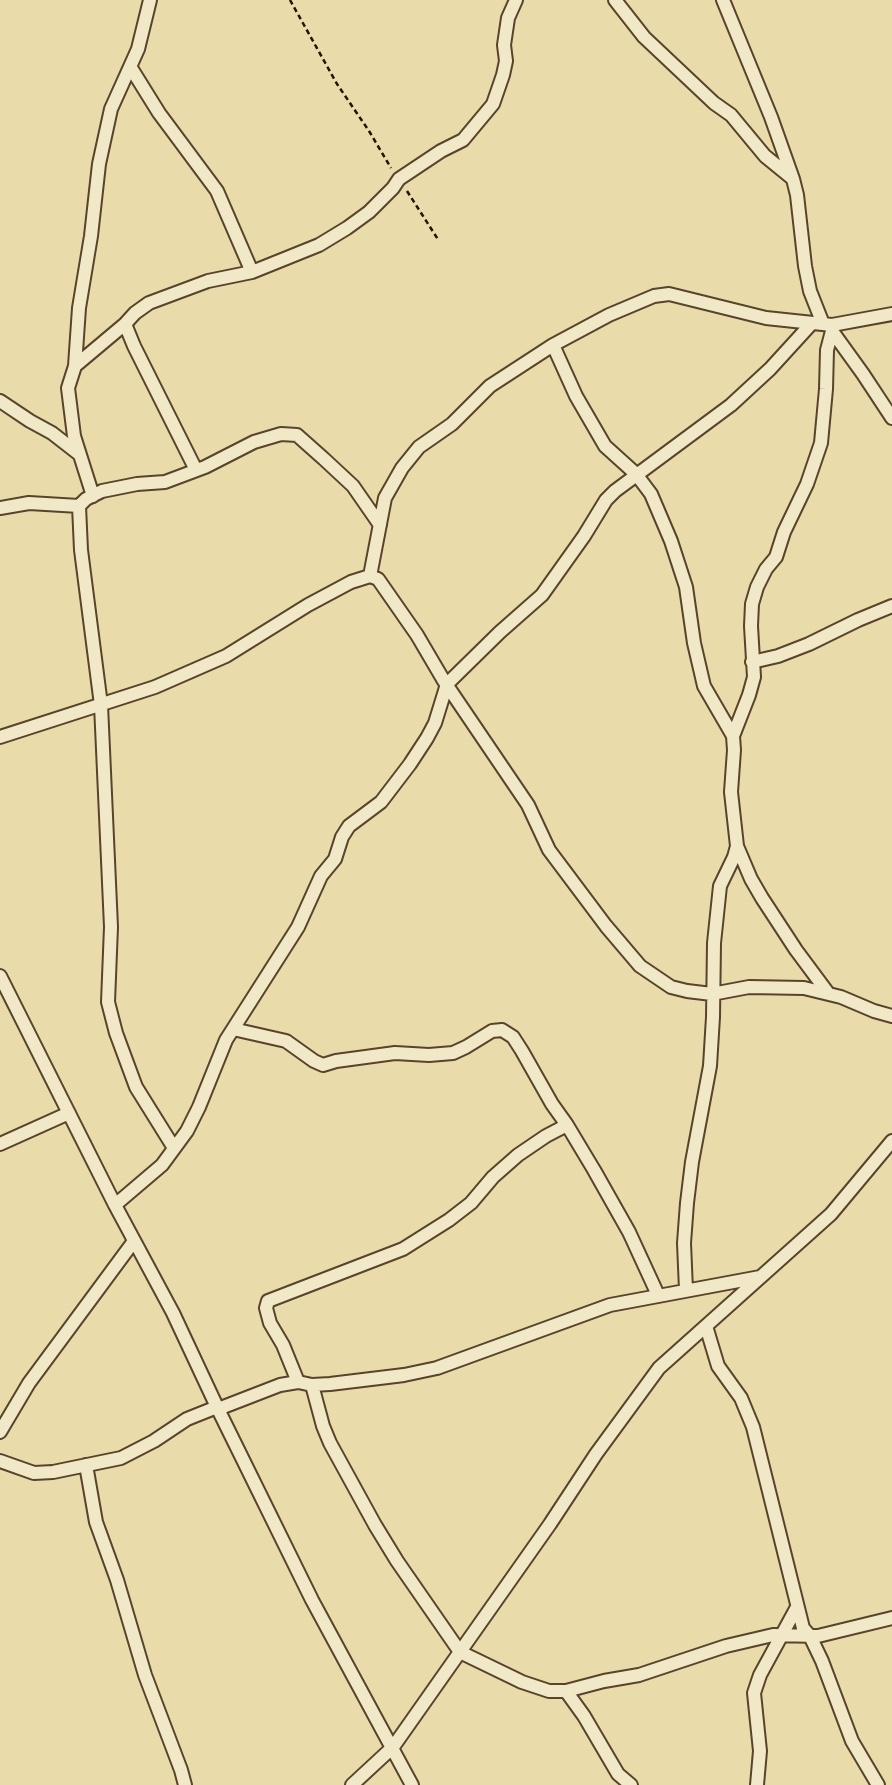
<!DOCTYPE html>
<html>
<head>
<meta charset="utf-8">
<style>
	body { margin:0 }
	canvas { display:block; background:#eadbab }
</style>
</head>
<body>
<canvas width="892" height="1785"></canvas>
<script>
const context = document.querySelector('canvas').getContext('2d');
context.lineJoin = 'round';
const toPath = rows => new Path2D(rows.map(r => 'M' + r).join(''));
function stroke(path, color, width, dash) { context.strokeStyle = color; context.lineWidth = width; context.lineCap = dash ? 'butt' : 'round'; context.setLineDash(dash || []); context.stroke(path); }
const minor = toPath([
	[615,0,644,37,714,103,731,115,765,156,792,178],
	[723,0,771,117,793,179,797,195,805,266,810,291,823,324],
	[131,68,159,113,217,191,252,272],
	[125,324,134,346,196,470],
	[832,326,832,331,863,374,892,418],
	[553,345,576,396,605,446,636,474,651,494,671,541,686,587,694,643,704,686,733,736],
	[75,366,125,324,135,313,149,303,208,281,252,272,319,245,347,228,369,212,393,188,399,179,441,151,463,140,493,104,503,75,506,61,504,45,508,18,516,0],
	[0,401,30,421,52,433,79,454],
	[93,496,74,436,68,388,75,366,79,308,91,236,99,164,111,109,138,49,150,0],
	[79,506,81,550,101,705,111,927,108,1002,116,1033,136,1087,174,1148],
	[0,508,29,503,79,506,86,499,102,491,137,484,165,482,205,467,254,442,281,434,297,435,324,459,353,486,380,525],
	[370,576,385,498,402,468,419,447,452,424,490,386,553,345,609,315,654,296,669,294,766,318,832,325,892,314],
	[752,662,778,656,809,644,858,620,892,606],
	[0,737,155,687,226,656,308,605,351,582,370,576,378,579,417,635,444,681,528,805,549,850,606,926,640,966,671,987,687,991,712,994,749,987,804,988,841,997,874,1011,892,1016],
	[737,846,751,879,762,898,796,950,828,993],
	[0,976,115,1205,173,1313,217,1407,312,1600,412,1785],
	[233,1029,286,1041,314,1061,323,1065,336,1061,395,1053,429,1055,453,1053,466,1047,492,1031,502,1030,513,1037,522,1051,552,1104,567,1125,594,1170,629,1232,658,1295],
	[0,1144,69,1113],
	[115,1205,162,1165,187,1131,199,1107,226,1040,298,927,321,876,335,859,342,837,349,826,381,802,410,764,427,738,435,723,447,684,500,632,542,595,584,536,606,500,615,491,731,405,770,369,812,323],
	[686,1290,684,1243,687,1203,692,1162,710,1066,713,1017,714,943,720,886,734,857,737,846,731,792,734,750,733,736,749,695,754,677,751,626,752,604,757,587,766,569,776,557,784,532,807,484,821,443,826,389,827,350,832,331],
	[706,1326,718,1366,741,1398,753,1427,803,1628,810,1636,822,1661,852,1741,878,1785],
	[298,1382,283,1345,270,1323,266,1308,268,1301,403,1249,449,1220,471,1203,493,1177,518,1155,546,1136,567,1125],
	[312,1385,323,1426,330,1443,375,1525,397,1561,460,1652,522,1682,549,1691,566,1691,604,1681,639,1675,726,1646,773,1635,818,1636,892,1618],
	[218,1409,280,1385,298,1382,312,1385,330,1384,404,1375,437,1368,610,1305,760,1277],
	[0,1432,29,1383,134,1241],
	[0,1461,34,1473,53,1472,121,1458,154,1441,187,1419,217,1407],
	[86,1465,96,1522,117,1580,145,1675,181,1770,185,1785],
	[566,1691,584,1716,618,1774,631,1785],
	[352,1785,393,1747,550,1524,596,1454,659,1368,831,1214,892,1141],
	[757,1785,760,1751,754,1693,760,1675,797,1607]
]);
stroke(minor, '#58442b', 16);
stroke(toPath([
	[290,0,337,84,369,131,391,168],
	[407,191,439,241]
]), '#271100', 2.5, [5, 3.5]);
stroke(minor, '#f1e8c8', 12);
</script>
</body>
</html>
